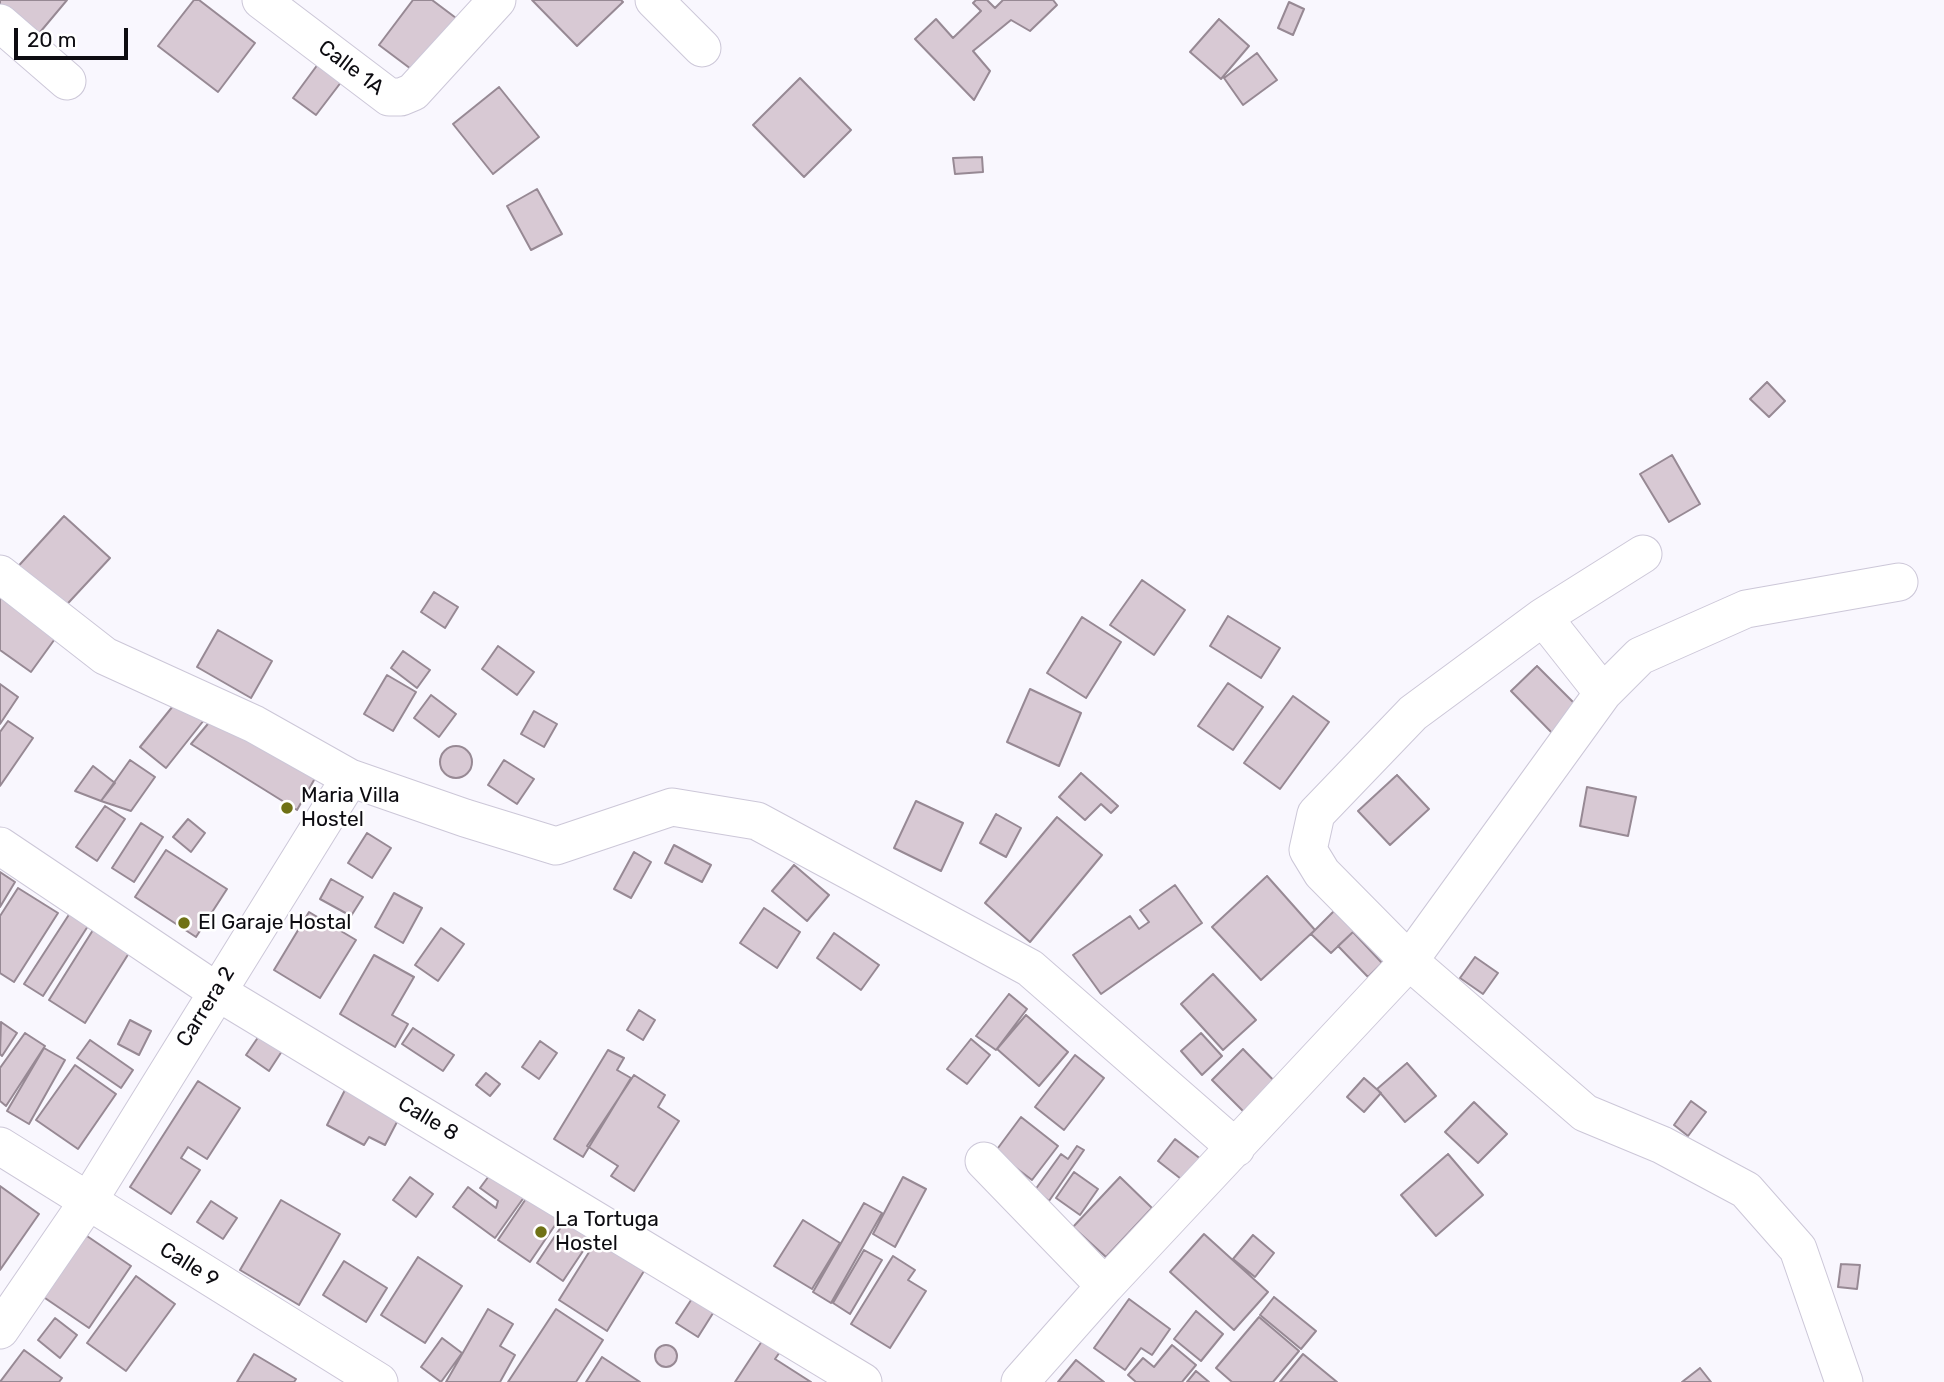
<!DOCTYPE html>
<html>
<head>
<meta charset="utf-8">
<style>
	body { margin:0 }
	#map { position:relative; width:1944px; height:1382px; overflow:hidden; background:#f9f7fe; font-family:Rubik,sans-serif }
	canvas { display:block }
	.scale { position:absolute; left:14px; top:28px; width:114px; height:32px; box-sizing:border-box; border:4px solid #0d0c11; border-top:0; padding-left:9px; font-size:21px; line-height:24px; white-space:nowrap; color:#0d0c11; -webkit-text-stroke:5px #fff; paint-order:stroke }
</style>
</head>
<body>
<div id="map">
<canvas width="1944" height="1382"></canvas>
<div class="scale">20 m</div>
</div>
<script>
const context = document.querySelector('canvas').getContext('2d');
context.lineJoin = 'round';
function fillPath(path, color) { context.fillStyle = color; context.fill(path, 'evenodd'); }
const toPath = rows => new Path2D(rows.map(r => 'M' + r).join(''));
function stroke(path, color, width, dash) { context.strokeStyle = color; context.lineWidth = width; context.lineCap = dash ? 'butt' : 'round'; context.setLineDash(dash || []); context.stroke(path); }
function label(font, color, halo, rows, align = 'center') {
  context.font = font + ' Rubik,sans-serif'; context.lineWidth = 5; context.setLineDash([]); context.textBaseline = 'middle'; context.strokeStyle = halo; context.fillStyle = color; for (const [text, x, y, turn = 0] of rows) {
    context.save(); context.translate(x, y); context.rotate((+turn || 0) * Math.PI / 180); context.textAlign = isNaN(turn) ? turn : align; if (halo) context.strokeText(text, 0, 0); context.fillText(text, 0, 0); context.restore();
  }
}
const building = toPath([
	[0,0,67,0,36,37,0,7,0,0],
	[194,0,199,0,255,43,218,92,158,46,194,0],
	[413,0,432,0,460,21,419,75,379,45,413,0],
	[532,0,621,0,623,2,577,46,532,0],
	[976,0,987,0,995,8,1003,0,1053,0,1057,5,1030,31,1011,20,973,51,990,71,974,100,915,39,936,19,953,38,981,11,973,3,976,0],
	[1289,2,1304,9,1293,35,1278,28,1289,2],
	[1219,19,1249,46,1221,79,1190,52,1219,19],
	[1257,53,1277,80,1243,105,1224,78,1257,53],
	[321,60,345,77,316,115,293,98,321,60],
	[800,78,851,130,804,177,753,125,800,78],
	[499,87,539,137,493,174,453,124,499,87],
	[982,157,983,172,955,174,953,158,982,157],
	[537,189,562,234,531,250,507,206,537,189],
	[1767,382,1785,401,1769,417,1750,399,1767,382],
	[1672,455,1700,504,1669,522,1640,474,1672,455],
	[64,516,110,558,58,614,13,572,64,516],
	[1142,580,1185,610,1154,655,1110,625,1142,580],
	[434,592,458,607,445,628,421,612,434,592],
	[0,595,57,636,31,672,0,650,0,595],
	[1228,616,1280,648,1261,678,1210,646,1228,616],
	[1082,617,1121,642,1086,698,1047,673,1082,617],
	[218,630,272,661,251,698,197,667,218,630],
	[498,646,534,672,517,695,482,669,498,646],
	[403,651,430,670,417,688,391,668,403,651],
	[1537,666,1582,711,1555,736,1511,691,1537,666],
	[387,675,416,692,393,731,364,714,387,675],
	[1228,683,1263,707,1233,750,1198,726,1228,683],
	[0,684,18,697,0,724,0,684],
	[1030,689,1081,713,1059,766,1007,742,1030,689],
	[431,695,456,714,439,737,414,718,431,695],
	[1293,696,1329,722,1280,789,1244,763,1293,696],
	[173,706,208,715,166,768,140,747,173,706],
	[534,711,557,724,544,747,521,734,534,711],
	[212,719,318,773,297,810,191,744,212,719],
	[8,721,33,738,0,786,0,732,8,721],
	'440 762a16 16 0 1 1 32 0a16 16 0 1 1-32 0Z',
	[130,760,155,777,131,811,101,801,130,760],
	[504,760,534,779,517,804,488,785,504,760],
	[93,766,115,783,101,801,75,791,93,766],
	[1081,773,1118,806,1111,813,1101,804,1085,820,1059,797,1081,773],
	[1397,775,1429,809,1390,845,1358,811,1397,775],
	[1587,787,1636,797,1628,836,1580,826,1587,787],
	[916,801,963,823,941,871,894,848,916,801],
	[105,806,125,819,97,861,76,847,105,806],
	[996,814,1021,828,1006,857,980,843,996,814],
	[1057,817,1102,855,1030,942,985,903,1057,817],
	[188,819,205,833,191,852,173,837,188,819],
	[141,823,163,837,134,882,112,868,141,823],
	[367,833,391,848,372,878,348,863,367,833],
	[674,845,711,865,702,882,665,863,674,845],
	[166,850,227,889,196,937,135,897,166,850],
	[634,852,651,862,631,898,614,889,634,852],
	[794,865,829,895,807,921,772,891,794,865],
	[0,872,15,882,0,907,0,872],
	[1267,876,1315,930,1261,980,1212,927,1267,876],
	[331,879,363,897,351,916,320,899,331,879],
	[1175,885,1202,923,1101,994,1073,955,1130,916,1139,929,1149,922,1140,910,1175,885],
	[18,888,58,913,14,982,0,973,0,916,18,888],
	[394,893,422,908,403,943,375,927,394,893],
	[764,908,800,932,777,968,740,943,764,908],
	[1334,911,1354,931,1331,953,1311,934,1334,911],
	[309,912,356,940,320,998,274,970,309,912],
	[70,913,88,926,43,996,24,984,70,913],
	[441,928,464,944,438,981,415,965,441,928],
	[93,930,129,953,85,1023,49,1000,93,930],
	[1353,932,1382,963,1368,977,1338,946,1353,932],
	[834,933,879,965,861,990,817,958,834,933],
	[374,955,414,977,392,1015,408,1024,395,1047,340,1014,374,955],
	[1475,957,1498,973,1483,994,1460,978,1475,957],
	[1213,974,1256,1020,1223,1050,1181,1004,1213,974],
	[1009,994,1027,1009,996,1050,976,1036,1009,994],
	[639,1010,655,1020,643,1040,627,1030,639,1010],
	[1026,1015,1068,1052,1039,1086,997,1049,1026,1015],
	[130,1020,151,1031,139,1055,118,1044,130,1020],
	[1,1022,17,1033,2,1056,0,1054,1,1022],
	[413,1028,454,1055,443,1071,402,1044,413,1028],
	[263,1030,286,1045,269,1071,246,1055,263,1030],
	[25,1033,45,1046,6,1106,0,1101,0,1068,25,1033],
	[1201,1033,1222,1056,1202,1075,1181,1051,1201,1033],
	[971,1039,990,1055,967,1084,947,1069,971,1039],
	[90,1040,133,1070,121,1088,77,1058,90,1040],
	[540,1041,557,1053,539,1079,522,1067,540,1041],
	[44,1048,65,1060,29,1124,7,1111,44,1048],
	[1243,1049,1284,1091,1254,1122,1212,1080,1243,1049],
	[608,1050,624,1058,617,1070,631,1078,583,1157,554,1139,608,1050],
	[1075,1055,1104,1078,1064,1130,1035,1107,1075,1055],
	[1407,1063,1436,1096,1405,1122,1377,1089,1407,1063],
	[75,1065,116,1094,78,1149,36,1120,75,1065],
	[486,1073,500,1084,490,1096,476,1085,486,1073],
	[634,1075,665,1095,658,1107,679,1121,634,1191,611,1176,618,1166,587,1146,634,1075],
	[1364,1078,1381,1093,1364,1112,1347,1097,1364,1078],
	[198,1081,240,1108,207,1159,188,1147,181,1158,200,1170,171,1214,130,1187,198,1081],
	[346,1088,398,1120,385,1145,369,1137,364,1145,327,1125,346,1088],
	[1691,1101,1706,1112,1688,1136,1674,1125,1691,1101],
	[1474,1102,1507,1134,1478,1163,1445,1132,1474,1102],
	[1021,1117,1058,1146,1032,1180,995,1152,1021,1117],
	[1175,1139,1202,1160,1185,1182,1158,1161,1175,1139],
	[1077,1146,1084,1150,1049,1201,1035,1190,1061,1154,1068,1159,1077,1146],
	[1448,1154,1483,1195,1436,1236,1401,1195,1448,1154],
	[500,1161,532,1186,495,1238,453,1207,468,1187,496,1208,498,1201,480,1188,500,1161],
	[1074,1172,1098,1189,1080,1215,1056,1198,1074,1172],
	[410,1177,433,1194,416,1217,393,1200,410,1177],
	[903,1177,926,1189,895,1247,873,1234,903,1177],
	[1120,1177,1152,1208,1106,1257,1073,1227,1120,1177],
	[0,1186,39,1214,0,1270,0,1186],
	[534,1187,566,1209,530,1262,498,1240,534,1187],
	[281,1200,340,1234,299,1305,240,1270,281,1200],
	[211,1201,237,1218,223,1239,197,1222,211,1201],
	[577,1203,603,1221,563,1281,537,1263,577,1203],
	[864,1203,882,1213,831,1303,813,1292,864,1203],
	[803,1220,840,1243,812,1289,774,1266,803,1220],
	[84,1234,131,1266,89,1328,42,1296,84,1234],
	[1204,1234,1268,1292,1234,1330,1170,1272,1204,1234],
	[1253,1235,1274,1253,1255,1277,1233,1259,1253,1235],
	[596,1241,644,1271,607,1331,559,1300,596,1241],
	[864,1250,882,1260,850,1314,833,1303,864,1250],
	[893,1256,915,1270,908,1280,926,1291,890,1348,851,1324,893,1256],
	[418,1257,462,1286,425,1343,381,1315,418,1257],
	[344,1261,387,1288,366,1322,323,1295,344,1261],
	[1841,1264,1860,1265,1857,1289,1838,1287,1841,1264],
	[136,1276,175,1304,126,1371,87,1343,136,1276],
	[699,1288,720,1302,698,1337,676,1323,699,1288],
	[1274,1297,1316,1331,1301,1349,1260,1315,1274,1297],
	[1129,1299,1170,1329,1152,1355,1141,1348,1125,1370,1094,1348,1129,1299],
	[488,1309,513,1324,500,1346,515,1355,500,1382,446,1382,488,1309],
	[556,1309,603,1340,576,1382,508,1382,556,1309],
	[1196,1311,1223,1334,1201,1361,1174,1339,1196,1311],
	[1259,1317,1299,1351,1273,1382,1232,1382,1216,1368,1259,1317],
	[55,1318,77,1335,60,1358,38,1340,55,1318],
	[442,1338,462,1353,441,1382,421,1367,442,1338],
	[764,1338,782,1349,775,1359,811,1382,735,1382,764,1338],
	[1172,1345,1196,1365,1182,1382,1136,1382,1128,1375,1143,1358,1154,1367,1172,1345],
	'655 1356a11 11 0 1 1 22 0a11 11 0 1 1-22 0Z',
	[24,1350,62,1378,59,1382,0,1382,24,1350],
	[254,1354,296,1379,294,1382,237,1382,254,1354],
	[1303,1354,1337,1382,1280,1382,1303,1354],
	[602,1357,640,1382,586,1382,602,1357],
	[1076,1360,1104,1382,1058,1382,1076,1360],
	[1700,1368,1711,1382,1682,1382,1700,1368],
	[1196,1371,1209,1382,1187,1382,1196,1371]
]);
fillPath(building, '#d8c9d4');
stroke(building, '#978994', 2);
const street = toPath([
	[261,0,389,97,401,97,413,92,497,0],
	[654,0,702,48],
	[0,23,67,81],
	[1643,554,1543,617,1413,713,1316,814,1308,850,1322,873,1409,961,1585,1113,1662,1145,1746,1190,1798,1249,1844,1382],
	[0,574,105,656,254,724,350,778,465,818,556,846,672,807,757,821,1030,968,1236,1148],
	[1543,617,1603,693],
	[0,846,216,991,863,1382],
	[0,1146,379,1382],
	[984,1161,1105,1286],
	[0,1330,87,1203,350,778],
	[1020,1382,1105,1286,1409,961,1603,693,1640,656,1746,609,1899,582]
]);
stroke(street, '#ccc7d8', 39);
stroke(street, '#fff', 37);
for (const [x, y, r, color] of [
	[287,808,7,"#6f7115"],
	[184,923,7,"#6f7115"],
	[541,1232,7,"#6f7115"]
]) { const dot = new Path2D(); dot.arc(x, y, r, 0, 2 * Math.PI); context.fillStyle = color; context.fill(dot); stroke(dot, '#fff', 2.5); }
label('21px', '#0d0c11', '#fff', [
	["Calle 1A",351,68,37],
	["Carrera 2",206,1007,-58],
	["Calle 8",428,1119,31],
	["Calle 9",189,1265,32]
]);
label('21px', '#0d0c11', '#fff', [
	["Maria Villa",301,796],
	["Hostel",301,820],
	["El Garaje Hostal",198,923],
	["La Tortuga",555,1220],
	["Hostel",555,1244]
], 'left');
</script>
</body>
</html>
